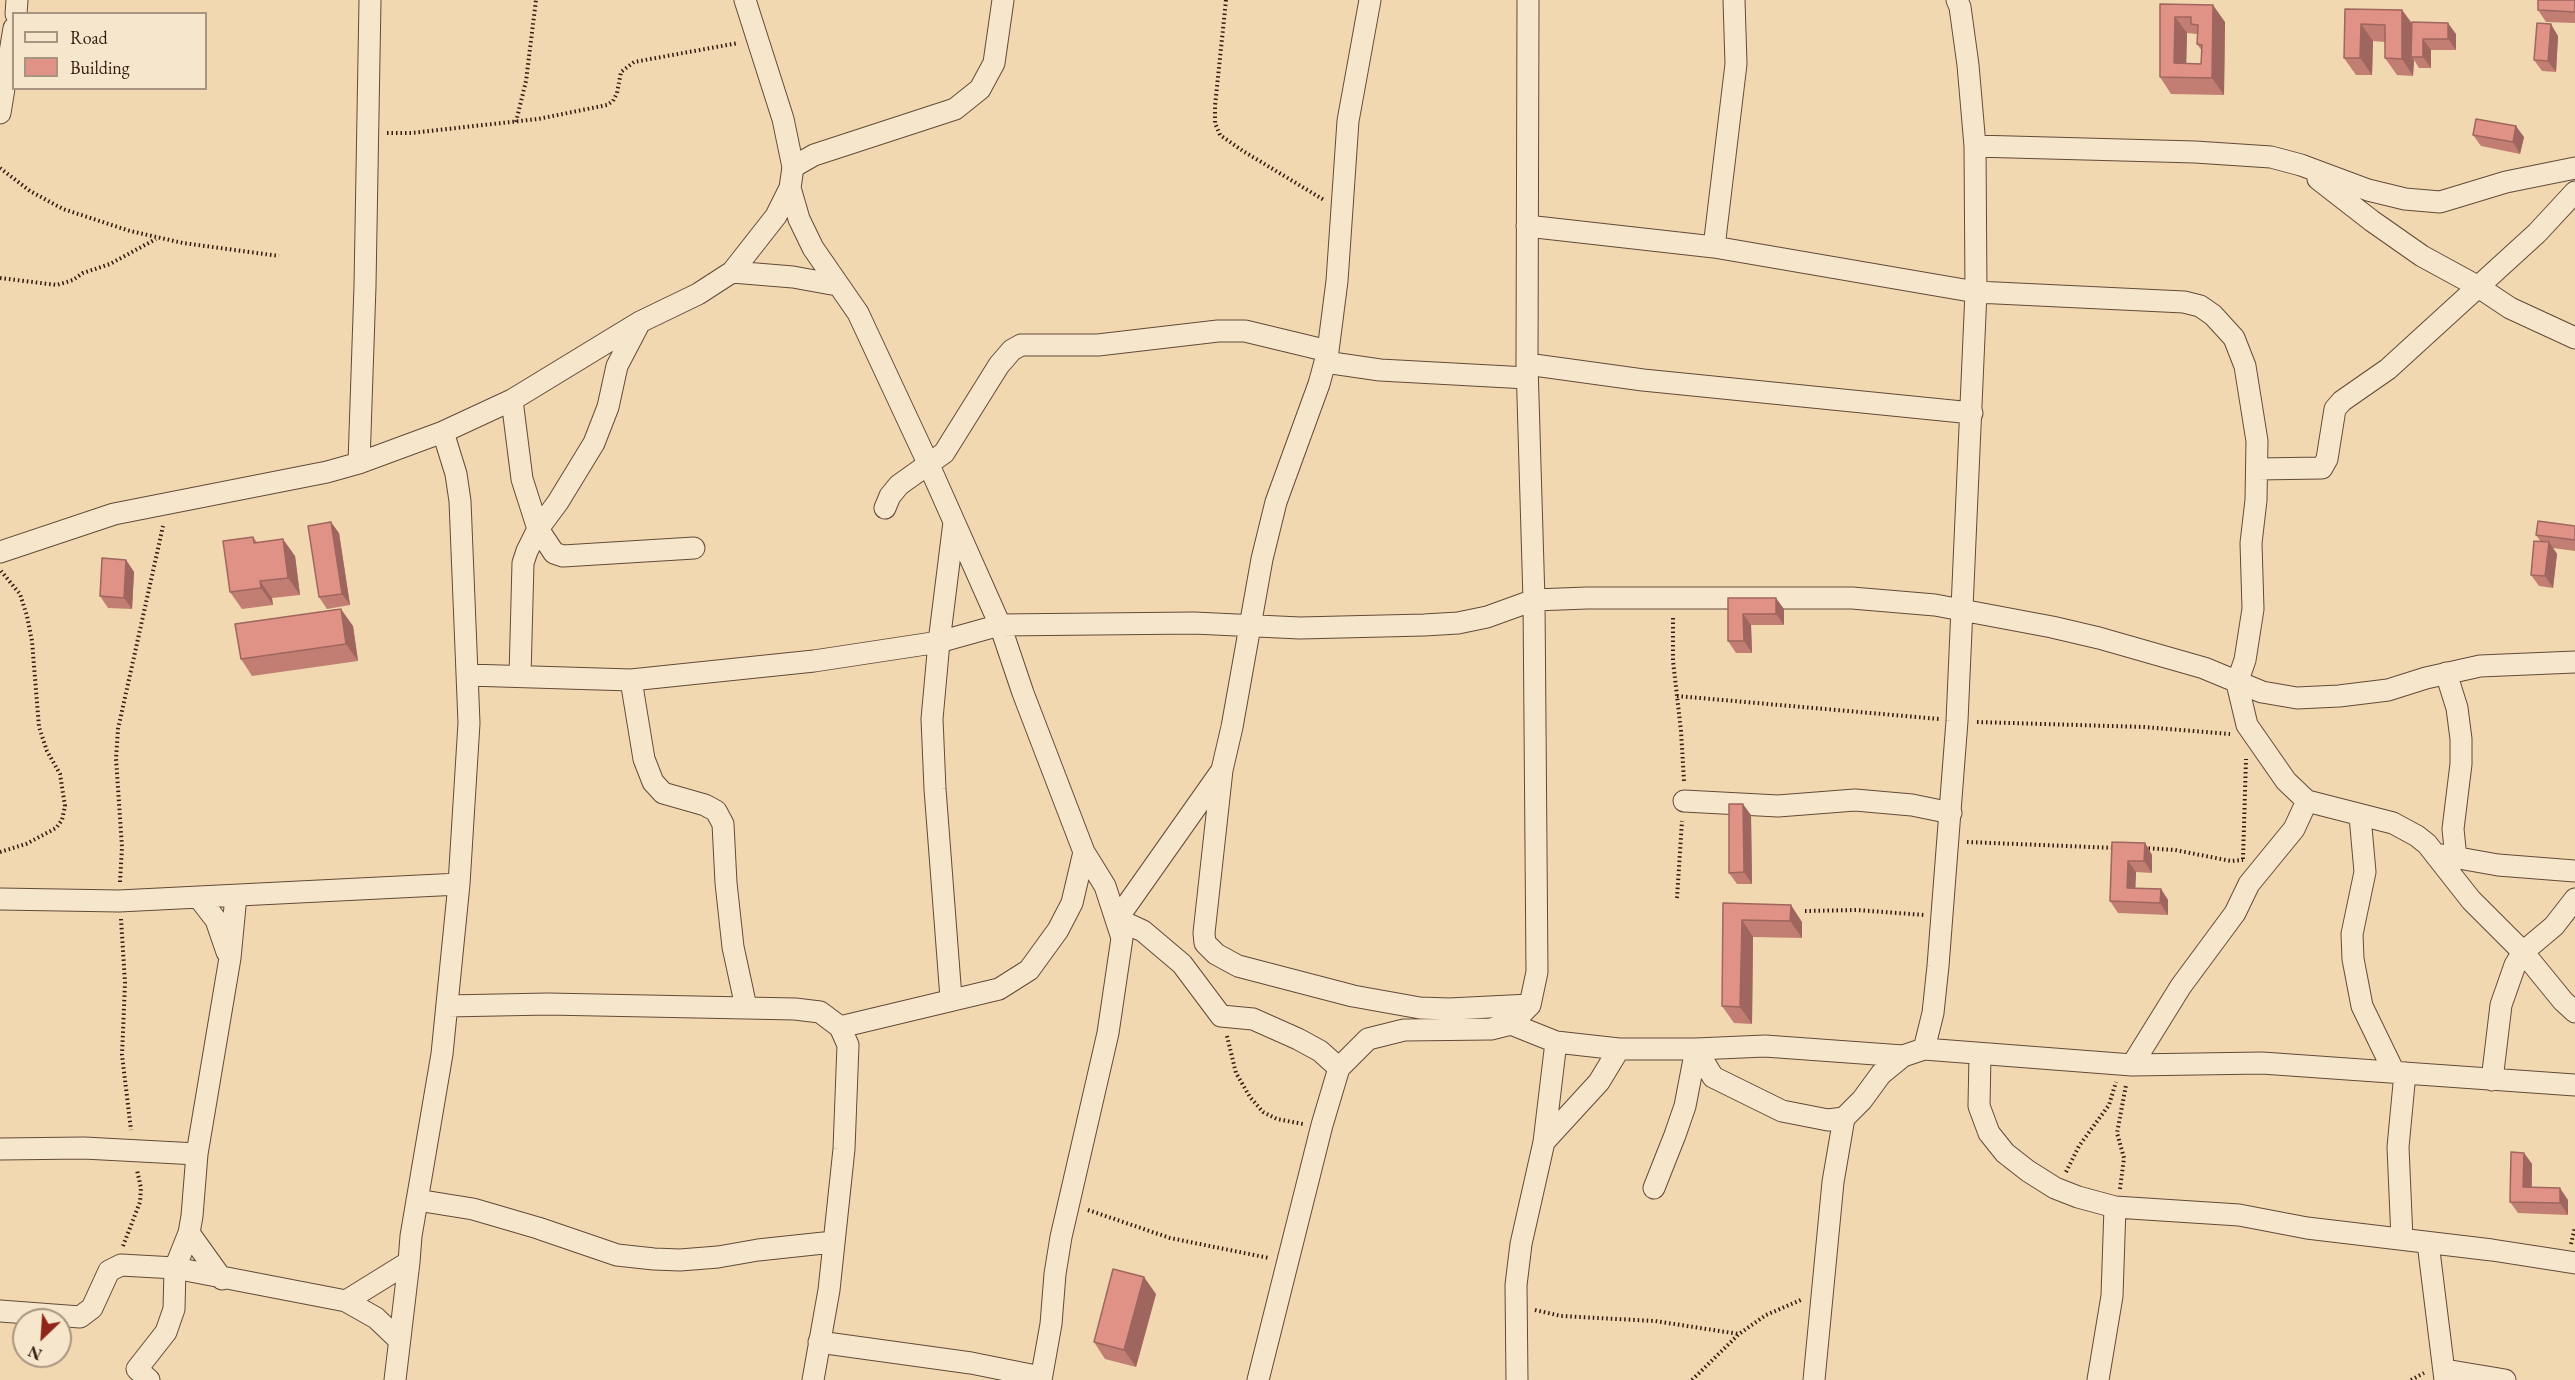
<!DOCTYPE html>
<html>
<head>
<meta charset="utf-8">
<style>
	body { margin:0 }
	#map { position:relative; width:2575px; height:1380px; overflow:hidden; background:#f1d8b0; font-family:"EB Garamond",serif }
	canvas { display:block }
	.legend { position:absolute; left:12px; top:12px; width:195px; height:78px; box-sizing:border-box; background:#f6e6cc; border:2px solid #a89581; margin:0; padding:8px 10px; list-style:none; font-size:18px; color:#341b11 }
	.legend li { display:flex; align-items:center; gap:12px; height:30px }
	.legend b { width:30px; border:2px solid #a89581 }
	.north { position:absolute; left:12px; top:1308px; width:60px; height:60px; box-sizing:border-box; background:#f6e6cc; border:2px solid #a89581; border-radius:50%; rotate:205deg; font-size:16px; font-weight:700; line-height:24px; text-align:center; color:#341b11 }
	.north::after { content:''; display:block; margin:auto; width:21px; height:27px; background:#8f2418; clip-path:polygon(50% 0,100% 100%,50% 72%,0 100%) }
</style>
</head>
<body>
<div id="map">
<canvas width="2575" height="1380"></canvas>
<ul class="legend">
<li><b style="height:8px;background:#f6e6cc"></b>Road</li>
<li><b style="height:16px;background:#e19286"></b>Building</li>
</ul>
<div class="north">N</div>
</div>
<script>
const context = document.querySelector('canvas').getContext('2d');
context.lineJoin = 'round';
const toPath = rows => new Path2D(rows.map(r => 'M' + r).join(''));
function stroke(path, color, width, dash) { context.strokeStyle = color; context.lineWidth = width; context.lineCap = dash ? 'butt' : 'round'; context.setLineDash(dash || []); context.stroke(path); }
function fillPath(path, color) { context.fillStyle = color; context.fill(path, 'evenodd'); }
const minor = toPath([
	[745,0,783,119,793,167,790,188,799,219,813,248,858,313,928,463,1000,625,1023,693,1084,852,1105,886,1122,938,1108,1033,1061,1237,1055,1274,1051,1324,1041,1380],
	[1370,0,1348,121,1337,281,1328,351,1319,384,1276,502,1262,559,1232,727,1222,770,1204,933,1205,943,1216,954,1238,966,1353,996,1420,1008,1449,1009,1530,1005],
	[1957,0,1960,7,1968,65,1975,146],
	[16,14,17,0],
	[0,113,14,28],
	[793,167,814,155,955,109,980,89,994,63,1003,0],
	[2318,179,2372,221,2422,256,2477,286,2510,308,2575,338],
	[1527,226,1714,247,1976,292,2184,302,2200,306,2213,315,2234,338,2245,366,2257,441,2256,500,2251,543,2253,609,2245,660,2237,683,2247,725,2286,781,2307,801,2393,823,2417,836,2427,844,2471,900,2523,952,2563,1001,2575,1012],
	[1714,247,1736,64,1734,0],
	[732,272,793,277,837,285],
	[1325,362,1380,370,1527,378],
	[1527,364,1643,380,1972,413],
	[512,400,522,479,538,529,554,553,563,556,694,548],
	[359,463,365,286,370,0],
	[2257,469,2322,468,2327,459,2335,409,2342,401,2388,369,2537,233,2575,192],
	[885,508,890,496,899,485,944,453,999,365,1012,350,1021,345,1098,345,1218,331,1245,331,1328,351],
	[0,552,114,514,327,472,359,463,443,432,512,400,640,322,698,294,732,272,776,216,790,188],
	[2446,673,2457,708,2461,739,2461,764,2453,829,2456,858],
	[468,675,631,680,814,661,939,642,1000,625,1194,623,1300,628,1424,625,1458,623,1487,617,1534,600,1587,598,1852,598,1935,605,2052,627,2099,638,2204,668,2262,692,2297,698,2339,696,2388,690,2426,678,2480,666,2575,662],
	[520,676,523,563,527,551,538,529,558,502,594,443,608,407,617,366,640,322],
	[631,680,644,759,653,782,663,793,705,805,716,811,723,824,726,883,733,947,746,1007],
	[1220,773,1117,919,1143,931,1182,964,1221,1016,1253,1019,1298,1039,1320,1051,1339,1068],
	[1684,801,1778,806,1855,800,1912,805,1951,813],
	[2360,816,2365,872,2352,934,2353,959,2362,1006,2394,1072],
	[2442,855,2498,865,2575,871],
	[199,898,216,920,227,952],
	[0,899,119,901,459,884],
	[951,998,935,789,932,719,939,642,954,522],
	[447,1006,548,1004,795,1009,820,1012,840,1027,848,1045,844,1149,829,1290,813,1380],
	[1511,1024,1556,1042,1544,1142,1521,1244,1516,1285,1517,1380],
	[840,1027,999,989,1029,970,1058,930,1072,903,1084,852],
	[1556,1042,1619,1049,1696,1049,1713,1077,1782,1111,1828,1120,1844,1118,1862,1100,1881,1074,1903,1056,1924,1049,2132,1065,2262,1063,2575,1085],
	[1924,1049,1933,1013,1938,966,1957,721,1976,292,1975,146,2195,152,2271,157,2301,165,2368,190,2405,199,2440,202,2506,182,2575,168],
	[1980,1054,1979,1106,1989,1133,2005,1153,2028,1171,2055,1188,2078,1197,2115,1207,2239,1215,2307,1228,2492,1250,2575,1263],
	[2132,1065,2181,986,2235,913,2249,884,2294,829,2307,801],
	[2492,1080,2501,1005,2515,965,2523,952,2554,926,2575,899],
	[1544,1142,1599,1082,1619,1049],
	[0,1149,84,1148,197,1154],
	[1654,1188,1675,1135,1685,1106,1696,1049,1765,1046,1903,1056],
	[417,1200,473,1209,538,1228,617,1255,654,1259,680,1260,718,1257,758,1250,833,1242],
	[189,1233,222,1279],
	[2402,1239,2398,1147,2405,1073],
	[2428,1243,2445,1380],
	[346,1301,376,1318,399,1340],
	[0,1311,80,1317,92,1308,109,1271,121,1265,175,1268,346,1301,409,1262,411,1236,442,1054,459,884,469,723,460,501,456,474,443,432],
	[819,1342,971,1363,1041,1377],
	[2445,1370,2505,1380],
	[149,1380,137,1369,166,1332,174,1309,175,1268,189,1233,192,1216,197,1154,230,958,236,896],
	[395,1380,409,1262],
	[1258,1380,1322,1125,1339,1068,1368,1039,1404,1030,1491,1029,1511,1024,1530,1005,1537,972,1534,600,1527,364,1528,0],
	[1814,1380,1833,1182,1844,1118],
	[2098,1380,2112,1296,2115,1207]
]);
stroke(minor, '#634a39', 23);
stroke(toPath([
	[1226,0,1215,106,1215,123,1220,135,1243,151,1324,200],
	[516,122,526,81,536,0],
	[387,133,411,133,538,119,607,105,613,101,617,93,621,72,634,62,738,43],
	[0,168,30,191,63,209,130,231,183,243,279,256],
	[0,278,57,285,73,280,83,273,110,264,156,239],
	[1673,618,1673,661,1681,731,1684,781],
	[1677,696,1939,719],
	[1977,722,2144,727,2230,734],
	[1967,842,2116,848],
	[2144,848,2175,850,2231,861,2243,860],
	[0,852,26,844,56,828,62,820,65,806,60,774,47,751,39,727,32,641,27,616,20,594,1,571],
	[2243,859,2246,759],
	[120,882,122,847,116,759,118,729,163,526],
	[1677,898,1682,821],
	[1805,911,1857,910,1924,915],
	[121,919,125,983,122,1055,131,1130],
	[1227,1036,1236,1073,1250,1097,1263,1112,1277,1119,1303,1124],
	[2066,1172,2079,1146,2109,1105,2116,1082],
	[2120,1189,2124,1158,2117,1133,2126,1085],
	[1088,1210,1170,1238,1269,1258],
	[2571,1244,2575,1227],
	[123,1246,140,1202,141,1188,137,1170],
	[1535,1310,1561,1316,1655,1321,1739,1334],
	[1692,1380,1739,1334,1766,1315,1803,1299],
	[2411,1380,2424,1373]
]), '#341b11', 4, [1.5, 3]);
stroke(minor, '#f6e6cc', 21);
fillPath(toPath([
	[2575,0,2575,23,2546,22,2538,10],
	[2160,4,2225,22,2224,95,2171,94,2160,77],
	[2187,33,2197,34,2197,44,2202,51,2201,64,2186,63],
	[2345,9,2402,10,2412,23,2456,34,2456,50,2431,50,2431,68,2419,68,2414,60,2413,76,2397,75,2385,58,2385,42,2373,41,2372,75,2356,75,2344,58],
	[2558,36,2556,72,2542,71,2534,60],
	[2473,135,2524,137,2520,154,2481,146],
	[2575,526,2575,551,2553,548,2557,554,2553,588,2539,586,2531,575,2541,542,2536,535],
	[339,533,350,605,327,609,319,597],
	[253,537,257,542,295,556,300,595,272,598,273,605,242,609,230,592],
	[126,560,134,572,132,609,108,608,100,596],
	[1728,598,1784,609,1784,625,1751,625,1752,653,1736,653,1728,641],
	[353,626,358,661,252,676,241,659],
	[1751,815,1752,884,1737,884,1729,873],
	[2112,842,2145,843,2152,855,2152,873,2136,872,2135,888,2161,889,2168,900,2168,915,2118,913,2110,901],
	[1723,903,1802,922,1802,938,1753,937,1752,1024,1734,1023,1722,1006],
	[2524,1153,2532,1164,2532,1188,2568,1200,2568,1215,2518,1213,2510,1202],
	[1156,1294,1136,1367,1105,1359,1094,1342]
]), '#c27e73');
fillPath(toPath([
	[2213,5,2225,22,2224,95,2212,78],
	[2402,10,2414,27,2411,57,2414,60,2413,76,2402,59],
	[2175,17,2187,33,2186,77,2174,63],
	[2448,23,2456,34,2456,50,2448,39],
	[2361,24,2373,41,2372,75,2360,58],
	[2551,24,2558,36,2556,72,2548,61],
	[2423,39,2431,50,2431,68,2423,57],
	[2516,126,2524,137,2520,154,2513,142],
	[331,522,339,533,350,605,342,594],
	[283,539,295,556,300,595,288,578],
	[2549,542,2557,554,2553,588,2545,576],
	[126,560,134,572,132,609,124,598],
	[260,581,272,598,273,605,261,588],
	[1776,598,1784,609,1784,625,1776,614],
	[341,609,353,626,358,661,346,644],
	[1743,614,1751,625,1752,653,1744,641],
	[1743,804,1751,815,1752,884,1744,872],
	[2145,843,2152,855,2152,873,2144,861],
	[2128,861,2136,872,2135,899,2127,888],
	[2161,889,2168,900,2168,915,2160,903],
	[1791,905,1802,922,1802,938,1790,921],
	[1742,920,1753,937,1752,1024,1740,1007],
	[2524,1153,2532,1164,2531,1199,2523,1187],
	[2560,1188,2568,1200,2568,1215,2560,1203],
	[1144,1277,1156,1294,1136,1367,1124,1350]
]), '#9e665e');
const building = toPath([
	[2538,0,2575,0,2575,12,2538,10,2538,0],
	[2160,4,2213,5,2212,78,2160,77,2160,4],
	[2175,17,2191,17,2191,24,2198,25,2197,44,2202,45,2201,64,2174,63,2175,17],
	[2345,9,2402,10,2402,59,2385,58,2385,25,2361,24,2360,58,2344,58,2345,9],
	[2412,22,2448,23,2448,39,2423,39,2423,57,2411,57,2412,22],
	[2537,23,2551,24,2548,61,2534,60,2537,23],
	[2476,119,2516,126,2513,142,2473,135,2476,119],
	[2538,521,2575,526,2575,540,2536,535,2538,521],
	[331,522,342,594,319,597,308,526,331,522],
	[253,537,254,543,283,539,288,578,260,581,261,588,230,592,223,541,253,537],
	[2534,541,2549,542,2545,576,2531,575,2534,541],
	[102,558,126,560,124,598,100,596,102,558],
	[1728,598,1776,598,1776,614,1743,614,1744,641,1728,641,1728,598],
	[341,609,346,644,241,659,235,624,341,609],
	[1729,804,1743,804,1744,872,1729,873,1729,804],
	[2112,842,2145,843,2144,861,2128,861,2127,888,2161,889,2160,903,2110,901,2112,842],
	[1723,903,1791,905,1790,921,1742,920,1740,1007,1722,1006,1723,903],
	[2511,1152,2524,1153,2523,1187,2560,1188,2560,1203,2510,1202,2511,1152],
	[1113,1269,1144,1277,1124,1350,1094,1342,1113,1269]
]);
fillPath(building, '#e19286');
stroke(building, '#9e665e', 1.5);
</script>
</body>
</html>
